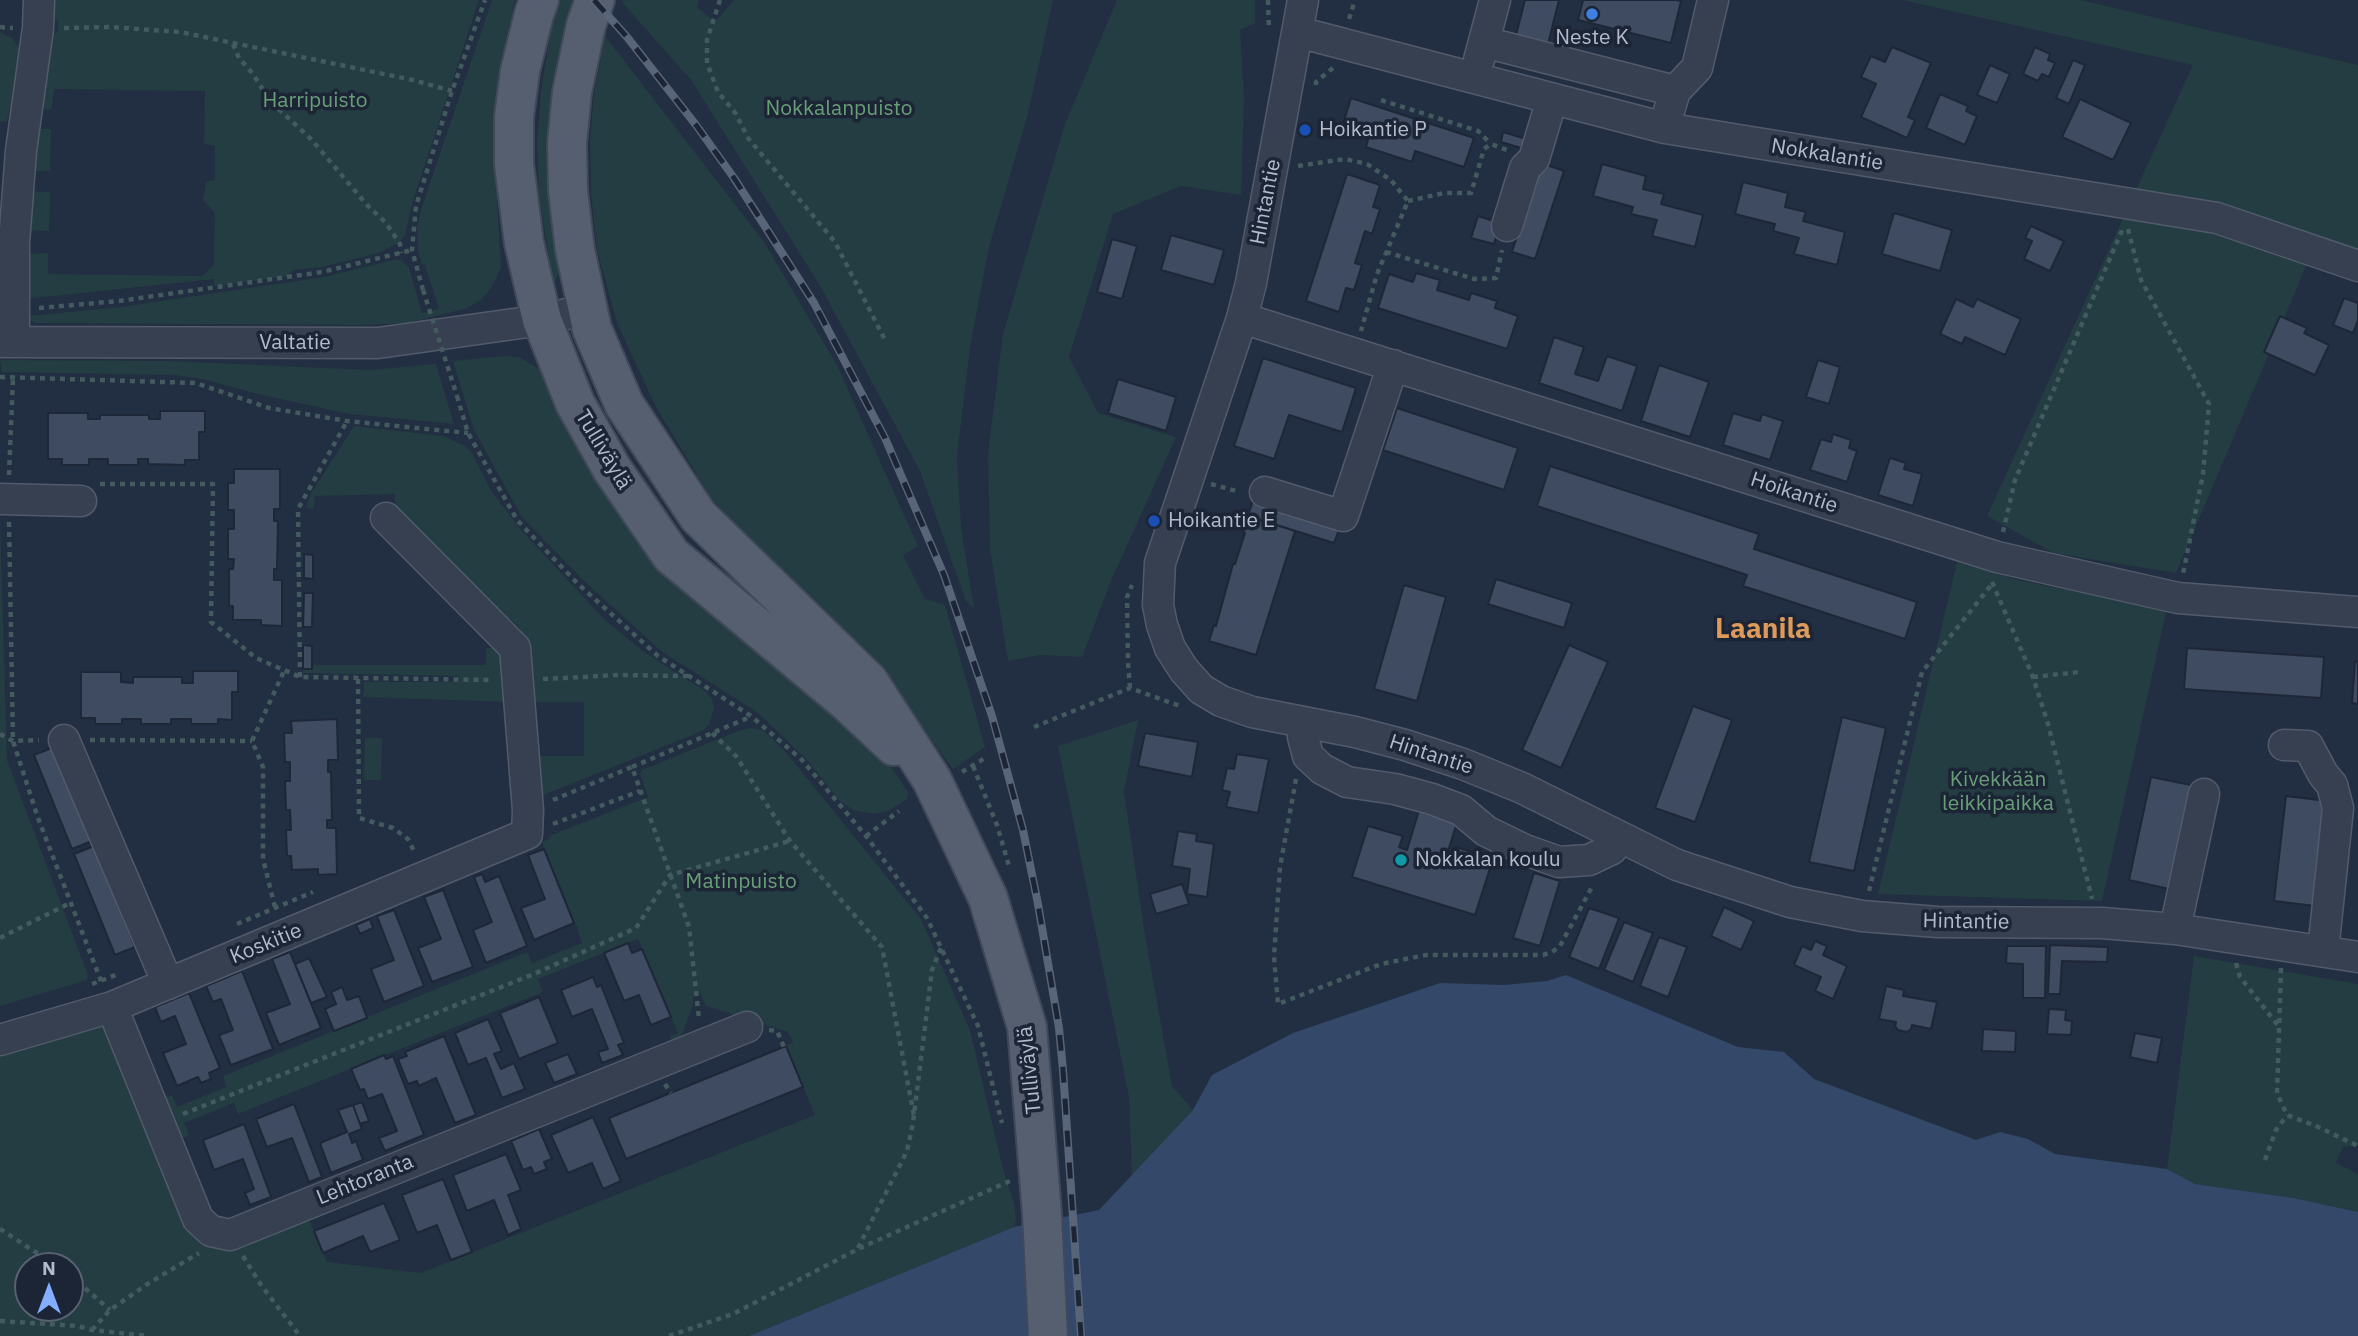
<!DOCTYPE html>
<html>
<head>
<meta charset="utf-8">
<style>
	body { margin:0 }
	#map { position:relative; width:2358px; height:1336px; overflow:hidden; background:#222e41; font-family:"IBM Plex Sans",sans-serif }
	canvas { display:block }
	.north { position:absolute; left:14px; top:1252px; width:70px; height:70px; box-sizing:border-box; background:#1c2535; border:2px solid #586171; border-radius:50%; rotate:0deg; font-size:19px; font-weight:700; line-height:28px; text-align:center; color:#b3bbcb }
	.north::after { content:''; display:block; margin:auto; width:24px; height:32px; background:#84aeff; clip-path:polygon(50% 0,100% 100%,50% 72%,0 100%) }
</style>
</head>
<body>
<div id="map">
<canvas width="2358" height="1336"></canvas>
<div class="north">N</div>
</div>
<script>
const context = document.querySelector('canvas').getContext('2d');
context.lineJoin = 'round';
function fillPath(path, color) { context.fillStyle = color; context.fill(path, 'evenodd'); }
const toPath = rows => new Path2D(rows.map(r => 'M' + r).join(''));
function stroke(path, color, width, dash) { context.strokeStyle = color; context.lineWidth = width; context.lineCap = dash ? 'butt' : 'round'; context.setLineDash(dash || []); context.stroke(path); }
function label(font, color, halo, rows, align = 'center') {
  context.font = font + ' "IBM Plex Sans",sans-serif'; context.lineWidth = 7; context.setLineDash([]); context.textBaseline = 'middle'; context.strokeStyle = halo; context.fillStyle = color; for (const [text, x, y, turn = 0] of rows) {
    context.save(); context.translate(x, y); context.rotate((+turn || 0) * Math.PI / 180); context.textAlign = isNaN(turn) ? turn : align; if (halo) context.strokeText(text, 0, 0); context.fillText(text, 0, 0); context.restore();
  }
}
fillPath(toPath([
	[51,0,479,0,412,204,405,236,396,244,379,253,322,267,293,270,288,276,214,286,214,279,25,299,26,254,48,253,48,274,202,276,214,265,215,213,203,200,206,182,215,180,215,146,204,144,205,91,54,89,52,108,49,110,38,109,46,37,58,31,58,20,53,21],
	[492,0,515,0,501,69,496,119,495,164,501,268,491,288,481,300,465,309,406,323,363,325,36,323,30,320,28,316,121,307,324,277,393,260,401,260,409,268,422,313,439,309,425,265,422,264,418,252,417,228,422,207],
	[560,0,575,0,560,269,555,282,553,282,539,195,537,143,541,90,552,23],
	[623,0,699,0,697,7,715,22,734,0,1053,0,1028,114,989,247,970,347,957,457,961,528,974,608,966,601,920,471,819,284,691,80,622,2],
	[1117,0,1255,0,1255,23,1240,30,1244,99,1241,195,1181,186,1113,214,1069,357,1098,413,1176,437,1111,581,1082,657,1040,655,1008,661,990,549,988,453,1003,334,1065,124],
	[1902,0,2080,0,2358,65,2358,252,2318,238,2176,573,2054,553,1987,516,2193,65],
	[0,32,12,38,21,51,7,121,0,122],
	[605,36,764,242,837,365,918,546,903,555,925,599,945,605,985,747,953,769,878,668,773,570,711,498,656,407,617,323,597,250,591,193,590,140,594,94],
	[35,129,51,129,50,171,27,171],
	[26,192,50,192,49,231,25,230],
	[505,356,519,357,539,369,546,378,596,478,840,712,891,767,908,792,907,799,890,810,875,814,853,810,841,802,806,759,757,712,661,651,582,579,522,517,474,430,453,361],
	[0,360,170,361,369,370,436,364,454,424,350,414,258,394,203,379,175,375,2,372],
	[354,426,443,436,465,446,472,453,491,491,522,531,606,621,644,652,705,691,712,699,714,708,709,725,702,731,536,798,537,756,584,756,584,702,531,702,528,651,525,636,517,625,395,519,395,494,315,496,314,508,306,509,310,495],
	[0,518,7,760,88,975,87,980,0,1006],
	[1957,562,2021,581,2167,608,2102,901,1878,894],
	[486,648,502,648,511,702,363,697,364,682,459,682,459,676,303,673,303,669,311,669,312,665,486,665],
	[1138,720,1124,792,1145,935,1172,1086,1193,1110,1132,1176,1129,1097,1058,746],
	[752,728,764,731,784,750,921,919,970,1030,1003,1169,1014,1203,1016,1219,1014,1227,749,1336,0,1336,0,1053,100,1025,108,1031,199,1238,307,1215,327,1262,421,1273,815,1115,786,1046,793,1042,788,1032,706,1006,700,993,694,995,692,1008,680,1040,676,1043,672,1040,670,1036,678,1033,638,939,538,979,543,992,238,1114,234,1103,184,1123,189,1135,179,1139,163,1098,172,1095,177,1107,226,1087,223,1076,527,952,532,963,582,943,577,929,579,928,574,923,542,842,549,839,549,836,648,797,640,773,642,770,738,731],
	[28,1266,70,1266,70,1308,28,1308],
	[365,738,382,738,381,780,364,780],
	[2194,956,2358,984,2358,1146,2343,1147,2336,1163,2358,1174,2358,1212,2294,1198,2195,1184,2167,1169]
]), '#243d42');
fillPath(toPath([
	[1566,975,1738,1047,1784,1052,1814,1079,1976,1140,2000,1132,2028,1139,2055,1154,2167,1169,2195,1184,2294,1198,2358,1212,2358,1336,749,1336,1014,1227,1099,1210,1193,1110,1212,1075,1293,1033,1440,983,1504,985,1547,981]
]), '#344869');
const building = toPath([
	[1525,0,1559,0,1547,48,1515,39,1525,0],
	[1583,0,1676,0,1681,1,1671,43,1578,20,1583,0],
	[1892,47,1931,63,1908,117,1915,120,1907,138,1861,117,1876,84,1861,77,1871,56,1885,62,1892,47],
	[2035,47,2050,54,2048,60,2055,63,2049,77,2042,74,2038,81,2023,74,2035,47],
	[2073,60,2085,65,2069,104,2056,98,2073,60],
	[1990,65,2010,74,1997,103,1977,95,1990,65],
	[1940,94,1968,106,1966,111,1977,116,1965,145,1926,128,1940,94],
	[1351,98,1474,138,1464,167,1415,151,1412,162,1366,147,1369,136,1342,127,1351,98],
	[2080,99,2131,123,2113,160,2062,137,2080,99],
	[1503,132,1533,141,1531,151,1501,142,1503,132],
	[1541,163,1564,171,1535,259,1512,252,1541,163],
	[1602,164,1646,176,1643,189,1664,194,1661,204,1703,215,1695,247,1652,236,1657,220,1631,214,1633,207,1593,196,1602,164],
	[1347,174,1380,185,1373,207,1380,209,1372,234,1365,231,1355,263,1362,265,1354,290,1346,288,1339,312,1306,301,1347,174],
	[1743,182,1788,193,1785,207,1806,212,1803,221,1845,232,1837,265,1794,254,1799,238,1773,231,1775,224,1735,214,1743,182],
	[1894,213,1952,230,1940,271,1882,254,1894,213],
	[1478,216,1500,223,1494,244,1471,238,1478,216],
	[2031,226,2064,241,2050,271,2024,259,2032,241,2025,238,2031,226],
	[1171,235,1224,250,1214,285,1161,270,1171,235],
	[1112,239,1137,246,1122,299,1097,292,1112,239],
	[1416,273,1440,280,1437,290,1469,300,1471,293,1497,301,1495,308,1518,316,1507,349,1378,308,1389,274,1413,282,1416,273],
	[2344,298,2358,303,2358,320,2353,333,2333,325,2344,298],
	[1956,299,1973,307,1977,299,2021,319,2005,355,1965,337,1962,344,1940,334,1956,299],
	[2280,316,2307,328,2304,333,2329,345,2315,375,2264,352,2280,316],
	[1554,337,1584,347,1575,374,1598,381,1607,356,1637,366,1622,411,1539,383,1554,337],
	[1263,358,1356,388,1342,432,1289,415,1274,459,1234,446,1263,358],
	[1818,360,1840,367,1829,404,1806,397,1818,360],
	[1659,365,1709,382,1690,437,1641,421,1659,365],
	[1118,379,1176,397,1166,431,1108,413,1118,379],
	[1397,408,1518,448,1504,490,1383,450,1397,408],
	[160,411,205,411,205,432,199,432,199,460,185,460,185,465,148,464,148,459,138,459,138,465,108,465,108,459,89,459,89,465,62,465,62,459,48,459,48,413,88,413,88,419,100,419,100,415,149,415,149,419,160,419,160,411],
	[1733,413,1760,421,1762,414,1783,421,1770,460,1723,445,1733,413],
	[1833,434,1851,440,1849,448,1857,451,1847,482,1810,470,1821,439,1831,442,1833,434],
	[1890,458,1906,463,1904,469,1922,474,1913,506,1878,495,1890,458],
	[1550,466,1759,534,1754,549,1917,602,1905,639,1743,586,1747,575,1537,506,1550,466],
	[234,469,280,469,280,509,274,509,274,521,278,521,277,569,274,569,274,580,282,580,282,626,261,625,261,620,233,620,233,606,229,606,229,569,233,569,234,559,228,559,228,529,234,529,234,510,228,510,228,483,234,483,234,469],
	[1253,500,1340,527,1334,543,1248,516,1253,500],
	[1248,516,1295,531,1256,655,1209,641,1214,625,1216,626,1233,564,1235,564,1245,533,1243,532,1248,516],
	[304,554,313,555,313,579,304,578,304,554],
	[1496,579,1572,603,1564,628,1488,604,1496,579],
	[1404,585,1446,597,1417,701,1374,689,1404,585],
	[304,593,313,593,312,627,303,627,304,593],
	[303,645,312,646,312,669,303,669,303,645],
	[1569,645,1608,662,1561,768,1522,750,1569,645],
	[2187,648,2324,657,2321,698,2184,689,2187,648],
	[2355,662,2358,662,2358,704,2352,703,2355,662],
	[193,671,238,671,238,692,232,692,232,720,218,719,218,724,191,724,191,719,171,719,171,724,141,724,141,719,122,719,122,724,95,724,95,718,81,718,81,672,121,672,121,682,133,683,133,677,182,677,182,683,193,683,193,671],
	[1693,706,1732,720,1695,822,1655,808,1693,706],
	[1842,717,1886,728,1854,871,1809,862,1842,717],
	[337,719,338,760,328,760,328,772,331,772,332,820,327,820,327,828,336,828,337,874,318,875,318,869,292,870,291,856,287,856,286,830,291,830,290,810,286,810,285,781,290,781,290,762,285,762,284,733,292,733,291,721,337,719],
	[1145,733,1198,742,1192,777,1138,766,1145,733],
	[54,747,92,841,72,849,34,755,54,747],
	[1237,754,1269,759,1258,813,1226,807,1230,792,1222,790,1227,768,1234,769,1237,754],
	[2151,777,2191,785,2169,889,2129,880,2151,777],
	[2286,796,2327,801,2315,906,2274,901,2286,796],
	[1421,804,1459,816,1445,861,1451,863,1456,847,1493,859,1475,915,1352,877,1368,826,1403,836,1399,847,1407,850,1421,804],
	[1178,831,1197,834,1196,841,1214,844,1207,897,1187,894,1190,869,1172,866,1178,831],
	[94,846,135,947,115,955,74,854,94,846],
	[544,849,574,923,534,940,521,908,545,899,528,855,544,849],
	[1534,873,1560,881,1540,946,1513,938,1534,873],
	[482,874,485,882,499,876,527,946,486,963,473,930,492,922,474,877,482,874],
	[1182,884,1189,904,1156,914,1150,894,1182,884],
	[443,890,473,967,432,982,418,948,441,939,424,897,443,890],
	[1724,907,1754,921,1741,950,1711,936,1724,907],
	[1589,908,1619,918,1599,969,1569,957,1589,908],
	[394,910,424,986,384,1002,371,969,394,960,377,916,394,910],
	[370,919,373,928,360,934,356,925,370,919],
	[1624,922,1653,933,1633,982,1604,970,1624,922],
	[1659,937,1687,947,1668,997,1640,986,1659,937],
	[1815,941,1827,946,1823,955,1847,966,1833,999,1815,991,1821,977,1794,965,1802,946,1811,950,1815,941],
	[628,943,632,953,642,949,671,1017,651,1025,639,995,624,1001,604,953,628,943],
	[2050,945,2108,947,2107,962,2062,961,2060,994,2048,994,2050,945],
	[2007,946,2046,946,2045,998,2023,998,2023,964,2006,963,2007,946],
	[290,952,321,1028,279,1045,266,1013,290,1004,272,959,290,952],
	[309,958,327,997,311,1003,295,964,309,958],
	[242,971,273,1049,231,1065,219,1035,233,1030,221,999,213,1002,206,986,242,971],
	[593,977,597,987,601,985,624,1043,618,1045,623,1055,602,1063,598,1052,608,1049,592,1009,572,1017,561,990,593,977],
	[1886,986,1904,990,1903,996,1937,1002,1931,1029,1912,1025,1911,1029,1907,1032,1898,1030,1895,1026,1896,1022,1879,1019,1886,986],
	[342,987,347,1000,359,996,367,1018,334,1031,325,1009,336,1004,331,992,342,987],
	[189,993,220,1068,209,1073,211,1079,201,1083,198,1077,177,1086,163,1053,186,1044,175,1016,161,1022,155,1007,189,993],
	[539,997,558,1043,519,1059,500,1013,539,997],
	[2049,1009,2066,1010,2065,1020,2072,1021,2071,1035,2047,1034,2049,1009],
	[488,1019,502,1051,494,1054,501,1069,514,1063,525,1089,502,1098,486,1058,468,1065,455,1033,488,1019],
	[1983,1029,2016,1031,2015,1052,1982,1051,1983,1029],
	[2135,1033,2162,1038,2157,1063,2130,1057,2135,1033],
	[444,1036,476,1115,455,1123,436,1078,419,1086,417,1081,408,1084,398,1059,407,1056,405,1052,444,1036],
	[786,1046,803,1087,626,1159,609,1118,786,1046],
	[568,1054,577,1074,554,1083,545,1063,568,1054],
	[384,1055,386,1059,393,1056,424,1135,385,1151,379,1138,397,1131,382,1094,368,1099,364,1089,360,1090,351,1069,384,1055],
	[362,1102,369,1121,360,1124,353,1105,362,1102],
	[294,1104,322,1177,309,1182,292,1138,267,1147,256,1119,294,1104],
	[353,1105,362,1129,349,1134,352,1143,356,1141,363,1160,331,1173,320,1143,347,1132,338,1110,353,1105],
	[593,1117,621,1181,603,1189,592,1163,568,1173,551,1135,593,1117],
	[244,1124,271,1197,250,1205,245,1193,254,1189,243,1159,214,1170,203,1140,244,1124],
	[539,1129,552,1159,544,1162,547,1169,534,1174,531,1167,523,1170,511,1141,539,1129],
	[506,1154,521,1190,508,1195,521,1229,508,1235,494,1200,467,1211,453,1175,506,1154],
	[443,1179,472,1252,451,1260,437,1225,417,1233,402,1195,443,1179],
	[384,1203,400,1240,370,1252,363,1236,323,1253,314,1231,384,1203]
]);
fillPath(building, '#3e4b61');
stroke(building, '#1e2737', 2);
const minor = toPath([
	[1303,0,1251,283,1242,318,1160,563,1158,605,1162,625,1170,648,1184,670,1201,689,1221,701,1252,712,1355,732,1405,745,1463,764,1522,788,1677,865,1790,902,1862,916,1938,922,2102,923,2175,929,2358,957],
	[1298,32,1665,128,2217,218,2358,266],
	[1484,42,1675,91],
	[1479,60,1495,0],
	[1669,111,1675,91,1697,68,1713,0],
	[1507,226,1525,168,1534,159,1552,99],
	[1242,318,1997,557,2178,598,2358,612],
	[0,342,378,343,542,320,587,309],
	[14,342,14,243,21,151,38,28,39,0],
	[1265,492,1343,516,1393,365],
	[0,499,81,501],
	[1304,722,1303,737,1308,756,1322,769,1347,782,1395,789,1432,799,1461,810,1486,831,1525,850,1559,862,1589,860,1612,849,1619,838],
	[64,740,168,984],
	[2284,745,2308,746,2323,774,2332,785,2338,808,2323,951],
	[2175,929,2204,794],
	[112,1007,198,1219,211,1231,230,1235,747,1027],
	[0,1040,112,1007,527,834,528,810,515,648,386,518]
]);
const major = toPath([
	[539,0,534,14,520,71,514,117,514,164,524,243,542,320,575,403,612,469,671,555,846,701,894,746],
	[595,0,586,25,572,92,567,143,568,191,575,250,592,329,624,404,698,516,869,682,932,780,988,898,1027,1027,1042,1214,1048,1336]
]);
stroke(minor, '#525b6b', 33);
stroke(major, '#404959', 42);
stroke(toPath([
	[720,0,707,40,707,63,718,92,736,114,748,138,835,242,886,342],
	[1268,0,1269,29],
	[1349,19,1355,0],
	[0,27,13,28],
	[64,28,110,27,180,32,413,80,452,91],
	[233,44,239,58,253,74,270,101,311,139,367,205,386,223,400,244,401,253],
	[1316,85,1316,82,1334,67],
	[1381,100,1478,131,1491,144],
	[1298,166,1345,159,1367,164,1391,180,1408,201,1377,274,1361,331],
	[1408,201,1444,193,1471,193,1484,149,1491,144,1507,150],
	[2128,229,2141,280,2209,404,2203,474,2183,574],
	[1386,252,1474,279,1496,278,1502,250],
	[423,290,412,250,416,206,452,91,485,0],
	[39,308,119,301,322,272,412,250],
	[0,377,196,383,269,408,347,421,468,433],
	[457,396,468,433,517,520,577,583,658,656,751,716,802,760,866,836,927,918,978,1026,1002,1123],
	[9,475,13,378],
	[100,484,213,484,211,622,256,658,300,677,492,680],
	[1211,484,1240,492],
	[9,522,13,741,38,818,101,981],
	[2003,532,2015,480,2123,228],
	[1992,582,2033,677,2048,724,2092,899],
	[300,677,298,509,347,421],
	[2033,677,2079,672],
	[358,679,359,818,393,828,408,839,415,853],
	[543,679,619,675,688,676],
	[1130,688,1128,663,1127,597,1132,585],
	[1034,727,1130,688,1180,706],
	[712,733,736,756,790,841,882,947,914,1116],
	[0,734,13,741,39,740],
	[90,740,252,741],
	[973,766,997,825,1009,866],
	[632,767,750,717],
	[962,772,985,758],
	[1296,779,1280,867,1274,957,1278,1004,1381,964,1426,955,1543,955,1552,952,1560,946,1593,885],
	[553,800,632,767,689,927,699,1019],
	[553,824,640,791],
	[866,836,899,811],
	[1869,891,1922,672,1992,584],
	[275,907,263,859,263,767,252,741,284,671],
	[237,924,313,892],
	[0,938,70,903],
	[2236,963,2240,977,2280,1028],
	[2281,968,2277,1093,2287,1115,2316,1126,2358,1146],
	[92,984,116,975],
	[769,1030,777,1031,784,1047],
	[665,1084,671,1093],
	[183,1114,534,974,636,928,670,875,790,841],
	[2265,1160,2276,1130,2287,1115],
	[0,1229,57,1266],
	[858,1248,907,1151,913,1123,932,970,941,948],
	[243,1256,261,1285,300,1336],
	[70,1275,110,1310],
	[0,1321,78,1326,92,1330,148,1336],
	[92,1330,110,1310,149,1283,199,1253],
	[669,1336,733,1314,858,1249,1012,1180]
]), '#435a5e', 4.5, [5, 5]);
stroke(minor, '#374050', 30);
stroke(major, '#555f70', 38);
const rail = toPath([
	[594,0,627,37,696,125,734,178,814,303,885,438,944,575,992,716,1023,830,1038,904,1059,1028,1063,1070,1081,1336]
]);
stroke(rail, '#586478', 8);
stroke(rail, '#1c2535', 5, [16]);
stroke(toPath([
	[423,290,457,396]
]), '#435a5e', 4.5, [5, 5]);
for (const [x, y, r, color] of [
	[1592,14,7,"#3f7fe0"],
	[1305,130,7,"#1a4fb4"],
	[1154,521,7,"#1a4fb4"],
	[1401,860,7,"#0f9aa8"]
]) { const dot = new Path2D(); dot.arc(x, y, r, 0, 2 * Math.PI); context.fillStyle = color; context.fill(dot); stroke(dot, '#1c2535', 2.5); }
label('21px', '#b3bbcb', '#1c2535', [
	["Neste K",1592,38,"center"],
	["Hoikantie P",1319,130],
	["Hoikantie E",1168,521],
	["Nokkalan koulu",1415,860]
], 'left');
label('21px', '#689e77', '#1c2535', [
	["Harripuisto",315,101],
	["Nokkalanpuisto",839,109],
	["Kivekkään",1998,780],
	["leikkipaikka",1998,804],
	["Matinpuisto",741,882]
]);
label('21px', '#b3bbcb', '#1c2535', [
	["Nokkalantie",1827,155,9],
	["Hintantie",1266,202,-79],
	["Valtatie",295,343],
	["Tulliväylä",603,450,59],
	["Hoikantie",1794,493,18],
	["Hintantie",1431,755,18],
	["Hintantie",1966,922,1],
	["Koskitie",266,944,-22],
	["Tulliväylä",1030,1070,-96],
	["Lehtoranta",365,1180,-22]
]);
label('bold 28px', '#de9a5b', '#1c2535', [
	["Laanila",1763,630]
]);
</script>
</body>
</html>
